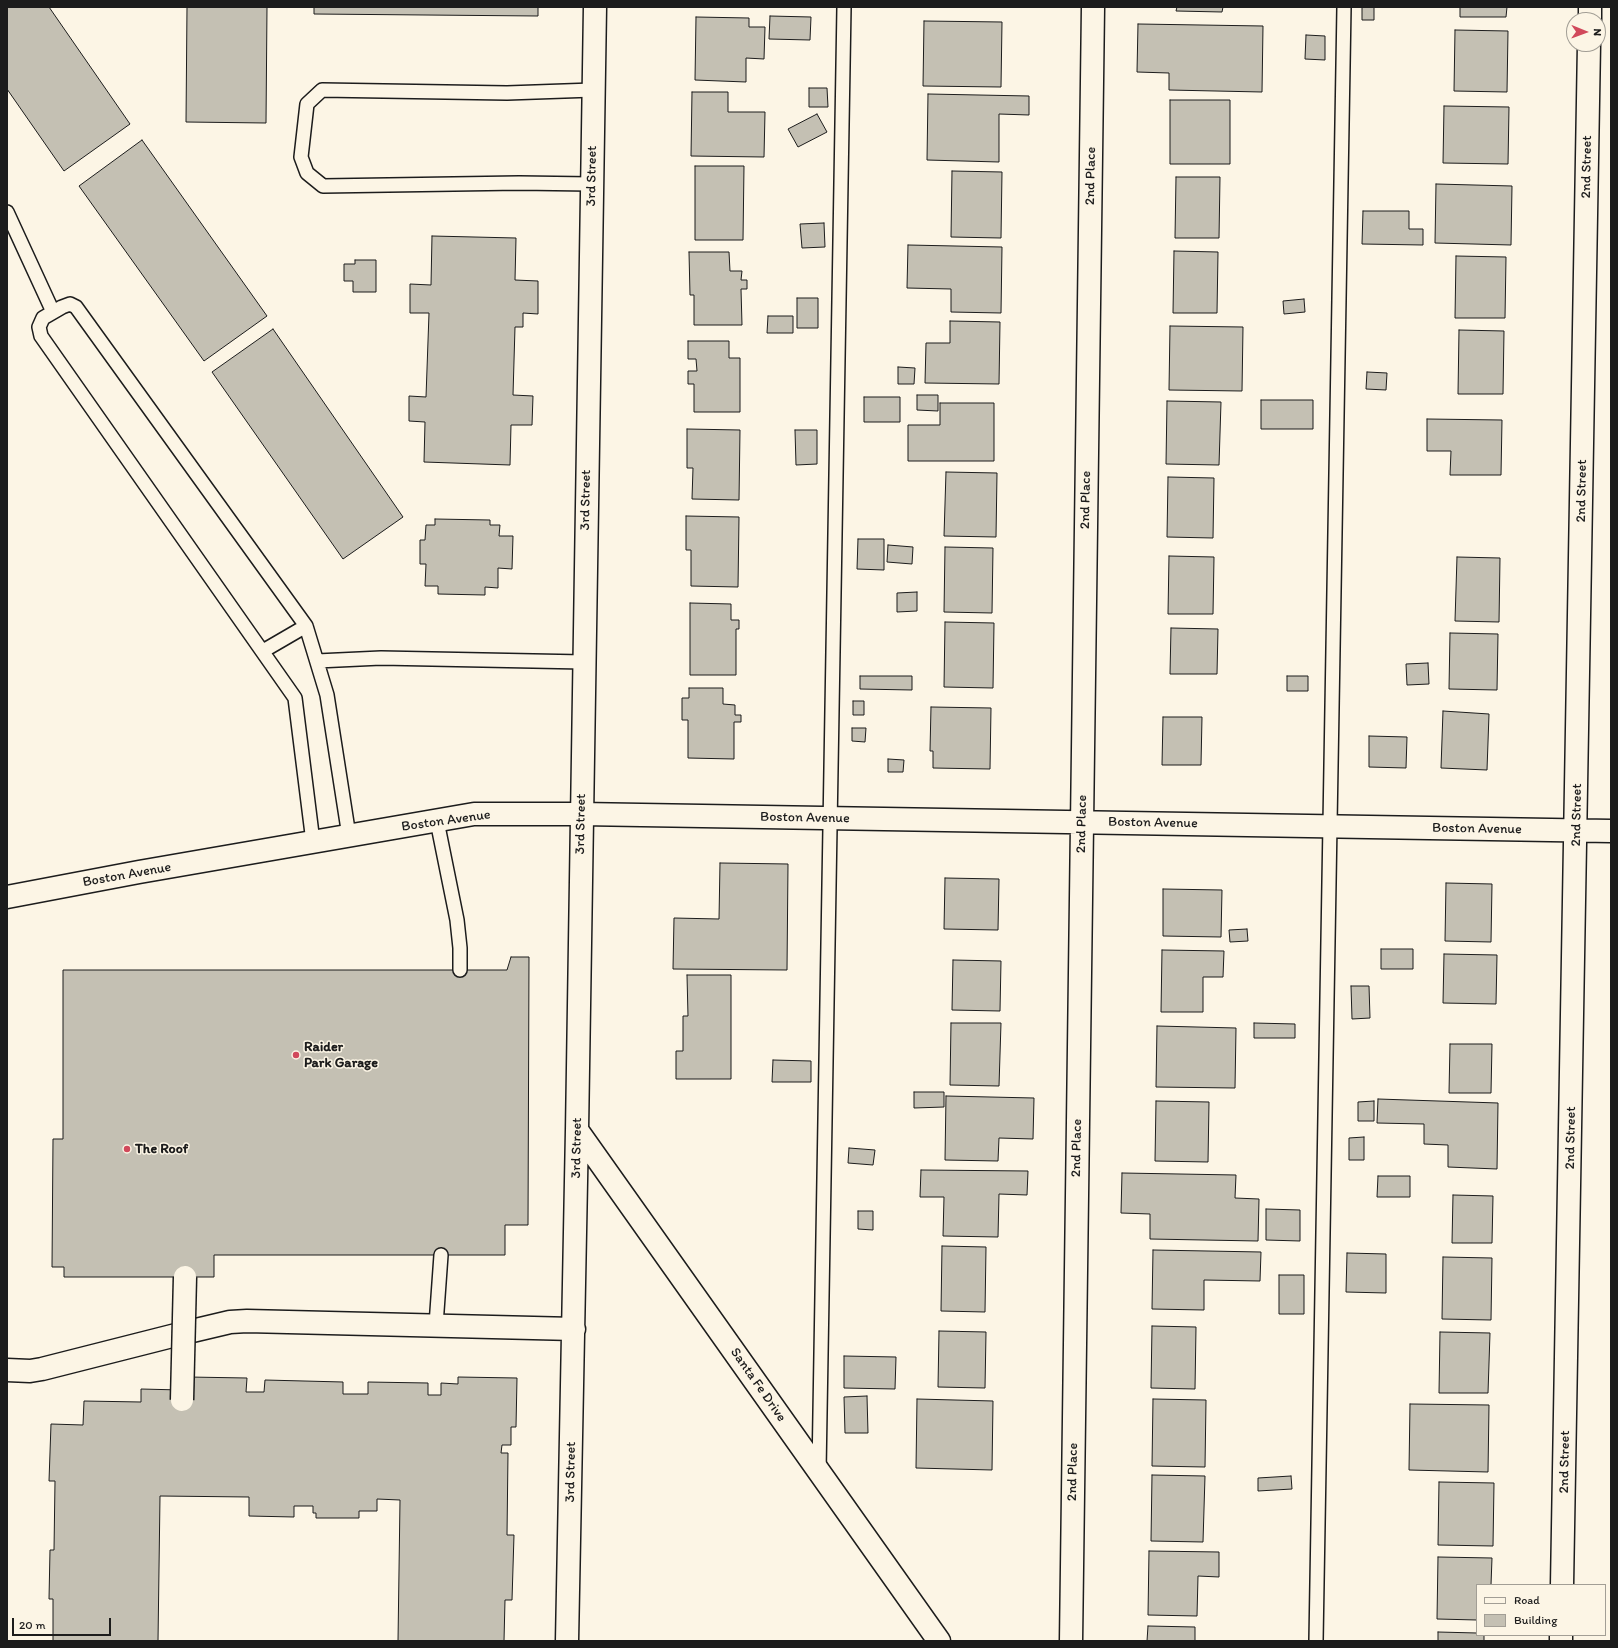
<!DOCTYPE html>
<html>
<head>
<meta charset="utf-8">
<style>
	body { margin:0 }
	#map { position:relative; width:1618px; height:1648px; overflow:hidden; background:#fcf5e5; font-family:Itim,sans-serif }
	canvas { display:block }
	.frame { position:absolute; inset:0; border:8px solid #1c1c1c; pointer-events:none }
	.legend { position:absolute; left:1476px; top:1584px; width:130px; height:52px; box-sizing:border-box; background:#fcf5e5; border:1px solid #a29e95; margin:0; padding:5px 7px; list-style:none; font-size:12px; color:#1c1c1c }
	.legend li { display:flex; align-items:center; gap:8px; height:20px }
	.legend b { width:20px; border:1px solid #a29e95 }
	.north { position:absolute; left:1566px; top:12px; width:40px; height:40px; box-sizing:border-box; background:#fcf5e5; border:1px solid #a29e95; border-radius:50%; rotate:91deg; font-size:11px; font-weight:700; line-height:16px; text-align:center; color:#1c1c1c }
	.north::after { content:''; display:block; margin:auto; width:14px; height:18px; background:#d1495b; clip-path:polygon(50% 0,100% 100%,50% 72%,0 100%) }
	.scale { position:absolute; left:12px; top:1618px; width:99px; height:18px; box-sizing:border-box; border:2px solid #1c1c1c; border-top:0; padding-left:5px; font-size:12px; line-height:14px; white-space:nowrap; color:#1c1c1c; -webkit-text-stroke:3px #fcf5e5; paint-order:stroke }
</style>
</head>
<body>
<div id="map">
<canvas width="1618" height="1648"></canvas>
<div class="frame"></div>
<ul class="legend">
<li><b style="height:5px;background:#fcf5e5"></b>Road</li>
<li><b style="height:11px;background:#c4c0b3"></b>Building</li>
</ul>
<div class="north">N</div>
<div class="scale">20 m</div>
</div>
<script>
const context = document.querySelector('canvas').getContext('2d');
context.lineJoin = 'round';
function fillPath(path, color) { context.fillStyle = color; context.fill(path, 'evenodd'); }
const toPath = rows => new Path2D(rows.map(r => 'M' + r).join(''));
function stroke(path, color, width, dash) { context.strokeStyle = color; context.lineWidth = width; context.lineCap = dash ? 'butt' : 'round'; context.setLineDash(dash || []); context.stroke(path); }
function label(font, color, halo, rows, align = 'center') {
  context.font = font + ' Itim,sans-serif'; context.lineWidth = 3; context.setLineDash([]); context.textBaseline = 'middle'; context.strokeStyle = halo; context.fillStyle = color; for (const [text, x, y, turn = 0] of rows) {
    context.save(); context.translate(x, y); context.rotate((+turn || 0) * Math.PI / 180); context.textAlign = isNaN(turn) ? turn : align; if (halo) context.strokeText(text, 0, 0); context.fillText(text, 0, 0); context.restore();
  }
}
const building = toPath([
	[7,7,49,7,130,124,64,171,7,89,7,7],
	[187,7,267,7,266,123,186,122,187,7],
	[314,7,538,7,538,16,314,14,314,7],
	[1177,7,1223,7,1222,12,1176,11,1177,7],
	[1362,7,1374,7,1374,20,1362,20,1362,7],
	[1460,7,1507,7,1506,17,1460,17,1460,7],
	[770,16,811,17,810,40,769,39,770,16],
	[696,17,749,18,749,27,765,27,764,59,746,58,746,82,695,80,696,17],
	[924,21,1002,22,1001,87,923,86,924,21],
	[1138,24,1263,26,1262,92,1169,90,1169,73,1137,72,1138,24],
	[1455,30,1508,31,1507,92,1454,91,1455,30],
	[1306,35,1325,36,1325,60,1305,59,1306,35],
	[809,88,827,88,828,107,809,107,809,88],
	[692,92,728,92,728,112,765,112,764,157,691,156,692,92],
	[928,94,1029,96,1029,115,999,114,999,162,927,160,928,94],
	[1170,100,1230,100,1230,164,1170,164,1170,100],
	[1444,106,1509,107,1508,164,1443,163,1444,106],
	[817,114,827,132,798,147,788,129,817,114],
	[142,140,267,316,204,361,79,186,142,140],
	[695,166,744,166,743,240,695,240,695,166],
	[952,171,1002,172,1001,238,951,237,952,171],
	[1176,177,1220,177,1219,238,1175,238,1176,177],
	[1436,184,1512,186,1511,245,1435,243,1436,184],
	[1363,211,1409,211,1409,229,1423,229,1423,245,1362,244,1363,211],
	[824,223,825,247,802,248,800,224,824,223],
	[432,236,516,238,515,280,538,281,538,314,523,313,523,327,515,327,513,395,533,396,532,425,511,425,510,465,424,462,425,422,409,421,409,396,426,397,429,313,410,313,410,284,431,285,432,236],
	[908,245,1002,247,1001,313,951,312,951,289,907,288,908,245],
	[1174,251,1218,252,1217,313,1173,313,1174,251],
	[689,252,729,252,730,271,742,271,741,280,747,280,747,289,741,289,742,325,694,325,694,295,690,295,689,252],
	[1456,256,1506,257,1505,318,1455,318,1456,256],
	[355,260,376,260,376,292,353,292,353,281,344,281,344,264,355,264,355,260],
	[797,298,818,298,818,328,797,328,797,298],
	[1304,299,1305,312,1284,314,1283,301,1304,299],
	[768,316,793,316,793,333,767,333,768,316],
	[950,321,1000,322,999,384,925,383,926,343,950,343,950,321],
	[1170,326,1243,327,1242,391,1169,390,1170,326],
	[273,329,403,517,343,559,212,372,273,329],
	[1459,330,1504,331,1503,394,1458,394,1459,330],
	[688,341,729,341,729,358,740,358,740,412,694,412,694,384,688,384,688,371,697,371,696,359,688,359,688,341],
	[898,367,915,368,914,384,898,384,898,367],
	[1367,372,1387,373,1386,390,1366,389,1367,372],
	[917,395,938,395,938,411,917,410,917,395],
	[864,397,900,397,900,422,864,422,864,397],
	[1261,400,1313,400,1313,429,1261,429,1261,400],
	[1167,401,1221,402,1219,465,1166,464,1167,401],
	[940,403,994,403,994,461,908,461,908,425,940,425,940,403],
	[1427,419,1502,420,1501,475,1450,475,1451,451,1427,451,1427,419],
	[687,429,740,430,739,500,692,499,693,468,687,468,687,429],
	[795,430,817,430,817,464,796,465,795,430],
	[946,472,997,473,996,537,944,536,946,472],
	[1168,477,1214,478,1213,538,1167,537,1168,477],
	[686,516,739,517,738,587,691,586,691,550,686,550,686,516],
	[435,519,490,520,490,525,500,525,499,536,513,536,512,569,498,568,498,588,485,587,485,595,438,594,438,586,425,586,426,564,420,564,420,540,425,540,426,525,435,525,435,519],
	[858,539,884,539,884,570,857,569,858,539],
	[888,545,913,547,912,564,887,562,888,545],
	[945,547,993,548,992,613,944,612,945,547],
	[1169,556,1214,557,1213,614,1168,614,1169,556],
	[1457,557,1500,558,1499,622,1455,621,1457,557],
	[917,592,917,611,897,612,897,593,917,592],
	[690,603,731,604,731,620,739,620,739,629,736,629,736,675,690,675,690,603],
	[945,622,994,623,993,688,944,687,945,622],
	[1171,628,1218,629,1217,674,1170,674,1171,628],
	[1450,633,1498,634,1497,690,1449,689,1450,633],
	[1428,663,1429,684,1407,685,1406,664,1428,663],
	[860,676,912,676,912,690,860,689,860,676],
	[1287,676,1308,676,1308,691,1287,691,1287,676],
	[689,688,723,688,723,704,735,705,735,715,741,715,741,722,734,722,734,759,688,758,688,720,682,720,682,698,689,698,689,688],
	[853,701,864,701,864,715,853,715,853,701],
	[931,707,991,708,990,769,933,768,933,751,930,751,931,707],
	[1443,711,1489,714,1487,770,1441,768,1443,711],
	[1163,717,1202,717,1201,765,1162,765,1163,717],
	[852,728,866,728,865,742,852,741,852,728],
	[1369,736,1407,737,1406,768,1369,767,1369,736],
	[888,759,904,760,903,772,888,772,888,759],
	[720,863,788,864,787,970,673,969,674,918,719,919,720,863],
	[945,878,999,879,998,930,944,929,945,878],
	[1446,883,1492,884,1491,942,1445,941,1446,883],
	[1163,889,1222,890,1221,937,1163,936,1163,889],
	[1247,929,1248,941,1230,942,1229,930,1247,929],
	[1381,949,1413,949,1413,969,1381,969,1381,949],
	[1162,950,1224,951,1223,977,1203,977,1203,1012,1161,1012,1162,950],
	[1444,954,1497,955,1496,1004,1443,1003,1444,954],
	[511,957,529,957,528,1225,505,1225,505,1255,214,1255,214,1277,64,1277,64,1267,52,1267,53,1139,63,1139,63,970,507,970,511,957],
	[953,960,1001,961,1000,1011,952,1010,953,960],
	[687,975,731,975,731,1079,676,1079,676,1051,683,1051,683,1016,688,1016,687,975],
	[1351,986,1369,986,1370,1018,1352,1019,1351,986],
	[951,1023,1001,1023,999,1086,950,1085,951,1023],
	[1254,1023,1295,1024,1295,1038,1254,1038,1254,1023],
	[1157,1026,1236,1028,1235,1088,1156,1087,1157,1026],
	[1450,1044,1492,1044,1491,1093,1449,1093,1450,1044],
	[773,1060,811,1061,811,1082,772,1082,773,1060],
	[914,1092,944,1092,944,1107,914,1108,914,1092],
	[946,1096,1034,1098,1033,1139,999,1138,998,1161,945,1160,946,1096],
	[1378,1099,1498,1103,1497,1169,1448,1167,1448,1145,1424,1144,1424,1124,1377,1123,1378,1099],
	[1156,1101,1209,1102,1208,1162,1155,1161,1156,1101],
	[1374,1101,1374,1121,1358,1121,1358,1102,1374,1101],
	[1364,1137,1364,1160,1349,1160,1349,1138,1364,1137],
	[849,1148,875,1150,873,1165,848,1163,849,1148],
	[921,1170,1028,1171,1027,1195,999,1194,998,1237,943,1236,944,1197,920,1197,921,1170],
	[1122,1173,1236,1175,1235,1198,1259,1199,1258,1241,1150,1239,1150,1214,1121,1213,1122,1173],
	[1378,1176,1410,1176,1410,1197,1377,1197,1378,1176],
	[1453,1195,1493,1196,1492,1243,1452,1243,1453,1195],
	[1266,1209,1300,1210,1300,1241,1266,1240,1266,1209],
	[858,1211,873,1211,873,1230,858,1229,858,1211],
	[942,1246,986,1247,985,1312,941,1311,942,1246],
	[1153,1250,1261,1252,1260,1281,1204,1280,1204,1310,1152,1309,1153,1250],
	[1347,1253,1386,1254,1386,1293,1346,1292,1347,1253],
	[1443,1257,1492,1258,1491,1320,1442,1319,1443,1257],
	[1279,1275,1304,1275,1304,1314,1279,1314,1279,1275],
	[1152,1326,1196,1327,1195,1389,1151,1388,1152,1326],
	[939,1331,986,1332,985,1388,938,1387,939,1331],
	[1440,1332,1490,1333,1488,1393,1439,1393,1440,1332],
	[844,1356,896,1357,895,1389,844,1388,844,1356],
	[188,1377,247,1378,246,1392,264,1392,265,1380,343,1382,343,1394,368,1394,368,1382,428,1383,428,1395,441,1395,441,1383,458,1384,458,1377,517,1378,516,1427,511,1427,511,1445,502,1445,501,1453,508,1453,507,1535,514,1535,512,1600,505,1600,504,1641,398,1641,400,1500,377,1499,377,1511,359,1511,359,1518,316,1518,316,1513,313,1513,313,1506,294,1506,294,1517,249,1516,249,1497,160,1496,158,1641,53,1641,53,1599,49,1599,50,1550,54,1550,55,1481,49,1481,51,1424,83,1425,84,1401,141,1402,141,1389,181,1390,188,1377],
	[867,1396,868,1433,845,1433,844,1397,867,1396],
	[917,1399,993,1401,992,1470,916,1468,917,1399],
	[1153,1399,1206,1400,1205,1467,1152,1466,1153,1399],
	[1410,1404,1489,1405,1488,1472,1409,1470,1410,1404],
	[1152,1475,1205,1476,1203,1542,1151,1541,1152,1475],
	[1291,1476,1292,1489,1258,1491,1258,1478,1291,1476],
	[1439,1482,1494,1483,1493,1546,1438,1545,1439,1482],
	[1149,1551,1219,1552,1219,1577,1198,1576,1197,1616,1148,1615,1149,1551],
	[1438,1557,1492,1558,1491,1585,1477,1585,1477,1620,1437,1619,1438,1557],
	[1148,1626,1195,1627,1195,1641,1147,1641,1148,1626],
	[1438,1632,1477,1633,1477,1635,1484,1635,1484,1641,1438,1641,1438,1632]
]);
fillPath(building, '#c4c0b3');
stroke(building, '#1c1c1c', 1);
const lane = toPath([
	[591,184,519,183,323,186,307,173,301,157,307,104,322,90,507,93,593,90],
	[7,212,53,312],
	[263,651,306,626],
	[317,661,381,658,584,662],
	[437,821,457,920,460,948,460,970],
	[313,842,295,698,41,336,39,327,43,318,62,307,70,304,76,307,306,626,327,695,349,836],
	[436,1325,441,1255],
	[819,1470,844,7],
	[1316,1641,1344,7]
]);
const street = toPath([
	[1590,20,1590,7],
	[7,897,139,872,474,814,581,814,1611,831],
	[577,1130,939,1641],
	[192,1331,230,1322,247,1321,574,1329],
	[7,1370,30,1371,42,1369,176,1335],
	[1562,1585,1589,44],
	[567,1641,577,1130,595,7],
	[1071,1641,1093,7],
	[1561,1641,1561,1635]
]);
stroke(lane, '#1c1c1c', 16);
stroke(street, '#1c1c1c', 25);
stroke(lane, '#fcf5e5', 13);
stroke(street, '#fcf5e5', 22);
const streetBridge = toPath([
	[182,1400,185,1277]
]);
stroke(streetBridge, '#1c1c1c', 25, []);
stroke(streetBridge, '#fcf5e5', 22);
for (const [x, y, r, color] of [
	[296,1055,4,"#d1495b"],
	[127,1149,4,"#d1495b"]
]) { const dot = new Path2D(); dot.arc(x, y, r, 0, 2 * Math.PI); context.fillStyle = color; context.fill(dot); stroke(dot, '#fcf5e5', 1.5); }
label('14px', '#1c1c1c', '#fcf5e5', [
	["2nd Street",1587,167,-89],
	["3rd Street",592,176,-89],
	["2nd Place",1091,176,-89],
	["2nd Street",1582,491,-89],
	["3rd Street",586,500,-89],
	["2nd Place",1086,500,-89],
	["2nd Street",1577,815,-89],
	["Boston Avenue",805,818,1],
	["Boston Avenue",446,821,-8],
	["Boston Avenue",1153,823,1],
	["3rd Street",581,824,-89],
	["2nd Place",1082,824,-89],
	["Boston Avenue",1477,829,1],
	["Boston Avenue",127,875,-10],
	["2nd Street",1571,1138,-89],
	["3rd Street",577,1148,-89],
	["2nd Place",1077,1148,-89],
	["Santa Fe Drive",758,1385,55],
	["2nd Street",1565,1462,-89],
	["3rd Street",571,1472,-89],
	["2nd Place",1073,1472,-89]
]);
label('bold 14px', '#1c1c1c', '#fcf5e5', [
	["Raider",304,1047],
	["Park Garage",304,1063],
	["The Roof",135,1149]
], 'left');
</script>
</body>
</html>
